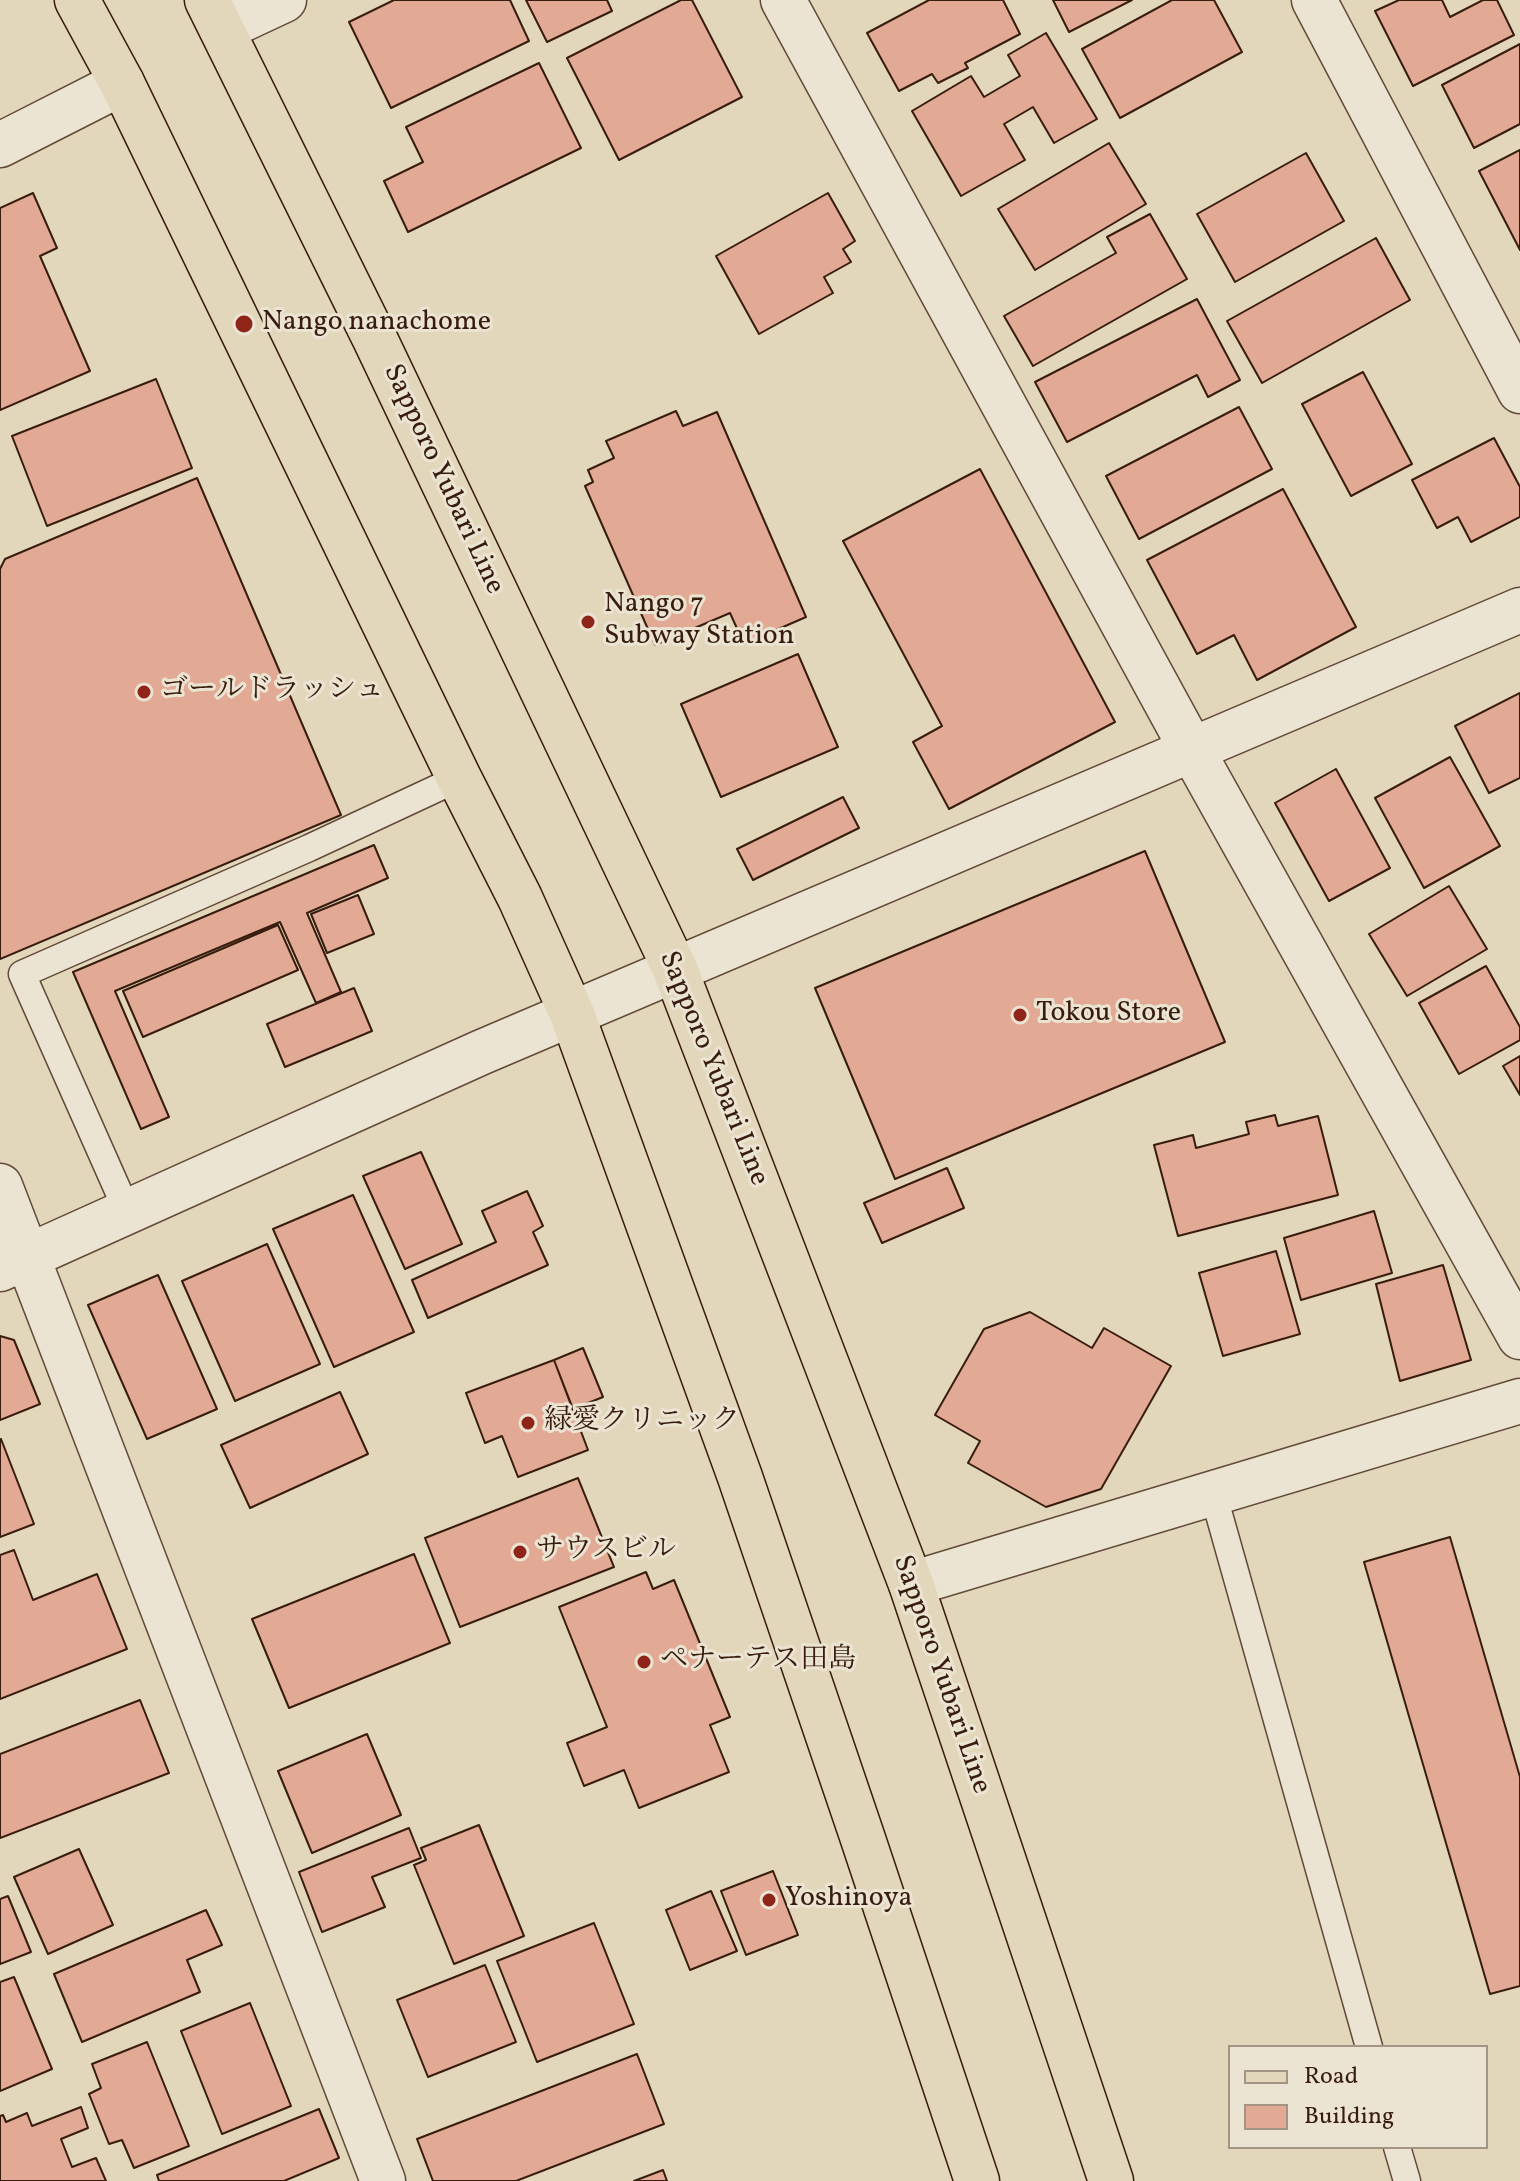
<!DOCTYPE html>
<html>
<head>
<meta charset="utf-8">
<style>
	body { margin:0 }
	#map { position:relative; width:1520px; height:2181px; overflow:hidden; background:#e2d6bb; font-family:Vollkorn,serif }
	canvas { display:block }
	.legend { position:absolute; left:1228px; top:2045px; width:260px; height:104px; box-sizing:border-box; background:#ece4d3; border:2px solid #a49484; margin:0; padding:10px 14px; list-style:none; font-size:24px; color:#381c0d }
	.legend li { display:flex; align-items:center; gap:16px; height:40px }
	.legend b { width:40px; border:2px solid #a49484 }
</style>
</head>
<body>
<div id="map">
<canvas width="1520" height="2181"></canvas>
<ul class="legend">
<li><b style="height:10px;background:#e2d6bb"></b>Road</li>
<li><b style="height:22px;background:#e2aa94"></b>Building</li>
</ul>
</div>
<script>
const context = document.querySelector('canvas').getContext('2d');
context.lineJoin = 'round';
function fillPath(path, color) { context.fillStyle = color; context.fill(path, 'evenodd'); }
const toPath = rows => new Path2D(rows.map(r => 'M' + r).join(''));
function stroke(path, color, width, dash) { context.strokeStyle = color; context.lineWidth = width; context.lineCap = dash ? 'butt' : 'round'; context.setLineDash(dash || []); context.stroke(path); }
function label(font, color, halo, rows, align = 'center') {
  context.font = font + ' Vollkorn,"Noto Serif JP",serif'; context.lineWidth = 6; context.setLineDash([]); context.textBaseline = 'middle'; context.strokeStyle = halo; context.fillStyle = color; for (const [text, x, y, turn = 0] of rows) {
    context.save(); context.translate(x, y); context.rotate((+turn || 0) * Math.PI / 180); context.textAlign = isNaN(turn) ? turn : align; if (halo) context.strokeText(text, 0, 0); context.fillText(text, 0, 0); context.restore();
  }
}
const building = toPath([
	[394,0,510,0,529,41,391,108,349,22,394,0],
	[526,0,607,0,612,11,547,42,526,0],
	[681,0,692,0,742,97,619,160,567,58,681,0],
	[929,0,1003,0,1020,34,965,63,968,68,938,83,932,74,899,91,867,33,929,0],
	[1053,0,1132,0,1069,32,1053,0],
	[1172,0,1214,0,1242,52,1120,118,1082,49,1172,0],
	[1399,0,1442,0,1450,17,1483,0,1497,0,1514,35,1413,86,1375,11,1399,0],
	[1046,33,1097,119,1054,143,1033,107,1004,124,1025,160,961,196,912,111,971,76,984,97,1020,76,1008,55,1046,33],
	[1520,44,1520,124,1474,148,1442,85,1520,44],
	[539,63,581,148,408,232,384,181,423,162,406,127,539,63],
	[1109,143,1146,204,1035,270,998,209,1109,143],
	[1520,150,1520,250,1479,171,1520,150],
	[1306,153,1344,221,1235,282,1197,214,1306,153],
	[33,193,57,248,40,256,90,371,0,410,0,208,33,193],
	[828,193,855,241,843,249,851,262,824,277,833,293,759,334,716,256,828,193],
	[1150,214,1187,279,1033,366,1004,316,1116,253,1107,237,1150,214],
	[1376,238,1410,300,1262,383,1227,321,1376,238],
	[1197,299,1240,380,1208,397,1197,375,1067,442,1035,382,1197,299],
	[1363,372,1412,464,1351,496,1302,404,1363,372],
	[156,379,192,468,47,526,12,436,156,379],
	[1239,407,1272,469,1139,539,1106,476,1239,407],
	[676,411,683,426,717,412,806,617,744,644,730,613,655,645,585,486,593,482,588,470,614,458,606,441,676,411],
	[1494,438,1520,487,1520,517,1471,542,1458,517,1437,528,1412,480,1494,438],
	[980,469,1115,722,949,809,913,742,942,726,843,541,980,469],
	[197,478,341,815,0,959,0,569,5,559,197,478],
	[1283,489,1356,627,1257,680,1234,635,1197,654,1147,560,1283,489],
	[798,654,838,747,721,797,681,704,798,654],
	[1520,693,1520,778,1489,793,1455,726,1520,693],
	[1450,757,1500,846,1424,888,1375,798,1450,757],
	[1336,769,1390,868,1329,901,1275,803,1336,769],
	[843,797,859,828,753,880,737,849,843,797],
	[374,845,388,878,307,913,341,992,316,1003,280,922,115,991,169,1117,141,1129,73,972,374,845],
	[1145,851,1225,1042,895,1179,815,988,1145,851],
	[1449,886,1487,949,1407,996,1369,934,1449,886],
	[358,895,374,934,327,953,311,914,358,895],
	[278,925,298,970,143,1037,123,991,278,925],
	[1486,966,1520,1027,1520,1040,1459,1074,1419,1003,1486,966],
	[354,988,372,1031,285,1067,267,1024,354,988],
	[1520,1056,1520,1095,1503,1066,1520,1056],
	[1275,1115,1278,1126,1318,1116,1338,1195,1178,1236,1154,1145,1193,1135,1196,1148,1249,1134,1246,1122,1275,1115],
	[421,1152,462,1244,405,1269,363,1176,421,1152],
	[947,1168,964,1208,882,1243,864,1203,947,1168],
	[527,1191,543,1226,533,1232,548,1265,428,1318,412,1280,496,1242,482,1211,527,1191],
	[353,1195,414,1332,334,1367,273,1229,353,1195],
	[1374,1211,1392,1273,1301,1300,1284,1238,1374,1211],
	[267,1244,320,1364,235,1401,182,1281,267,1244],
	[1276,1251,1300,1334,1223,1356,1199,1273,1276,1251],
	[1443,1265,1471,1360,1400,1381,1376,1284,1443,1265],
	[158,1275,217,1409,147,1439,88,1305,158,1275],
	[1030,1312,1092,1348,1104,1328,1171,1366,1101,1489,1046,1507,968,1463,980,1441,935,1415,984,1329,1030,1312],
	[0,1336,14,1340,40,1404,0,1420,0,1336],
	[583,1348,603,1397,573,1409,554,1360,583,1348],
	[554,1360,588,1450,518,1477,502,1436,485,1443,466,1393,554,1360],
	[340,1392,368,1454,250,1508,221,1445,340,1392],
	[1,1439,34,1524,0,1537,0,1440,1,1439],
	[578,1478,614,1567,460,1627,425,1538,578,1478],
	[1450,1537,1520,1777,1520,1986,1490,1994,1364,1562,1450,1537],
	[14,1550,33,1600,97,1574,127,1649,0,1699,0,1555,14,1550],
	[414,1554,450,1643,289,1708,252,1619,414,1554],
	[646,1572,653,1589,674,1580,730,1717,710,1725,729,1772,639,1808,624,1770,584,1786,567,1743,607,1727,559,1607,646,1572],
	[140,1700,169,1773,0,1838,0,1754,140,1700],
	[367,1734,401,1815,312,1853,278,1771,367,1734],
	[479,1825,524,1936,454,1964,414,1865,426,1860,421,1848,479,1825],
	[409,1828,421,1858,372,1877,385,1907,322,1932,299,1872,409,1828],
	[79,1849,113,1925,48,1954,14,1877,79,1849],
	[773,1871,798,1935,746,1955,721,1891,773,1871],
	[711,1891,737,1951,690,1970,666,1910,711,1891],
	[8,1896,31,1952,0,1964,0,1899,8,1896],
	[206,1910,222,1945,187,1960,200,1992,82,2042,54,1974,206,1910],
	[594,1923,634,2024,537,2062,497,1961,594,1923],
	[485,1965,516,2042,428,2077,397,2000,485,1965],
	[14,1977,52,2069,0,2091,0,1982,14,1977],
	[250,2003,291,2106,222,2134,181,2031,250,2003],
	[147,2042,189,2146,134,2168,122,2140,109,2144,89,2094,101,2088,92,2064,147,2042],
	[637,2054,664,2124,516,2181,433,2181,417,2139,637,2054],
	[81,2107,88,2128,61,2139,72,2167,96,2158,106,2181,0,2181,0,2116,3,2115,6,2122,27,2113,32,2126,81,2107],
	[319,2109,339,2158,284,2181,159,2181,157,2175,319,2109],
	[663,2170,667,2181,634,2181,663,2170]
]);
fillPath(building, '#e2aa94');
stroke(building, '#381c0d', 2);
const service = toPath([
	[128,1213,22,974,309,848,459,778],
	[1213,1493,1369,2047],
	[1397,2147,1407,2181]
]);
const minor = toPath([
	[783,0,1192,750,1520,1337],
	[1314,0,1520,391],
	[222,29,284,0],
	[0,145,122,83],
	[0,1186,383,2181],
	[0,1269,482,1052,1520,610],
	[911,1584,1520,1401]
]);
const primary = toPath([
	[77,0,122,83,459,778,520,898,572,1014,740,1477,862,1836,977,2181],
	[207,0,375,339,675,969,911,1584,1111,2181]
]);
stroke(service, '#624a38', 29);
stroke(minor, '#624a38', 47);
stroke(primary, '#381c0d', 47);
stroke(service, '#ece4d3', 26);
stroke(minor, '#ece4d3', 44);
stroke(primary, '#e2d6bb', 44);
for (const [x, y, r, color] of [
	[244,324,10,"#8f2418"],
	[588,622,8,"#8f2418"],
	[144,692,8,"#8f2418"],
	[1020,1015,8,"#8f2418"],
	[528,1423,8,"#8f2418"],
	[520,1552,8,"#8f2418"],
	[644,1662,8,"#8f2418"],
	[769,1900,8,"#8f2418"]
]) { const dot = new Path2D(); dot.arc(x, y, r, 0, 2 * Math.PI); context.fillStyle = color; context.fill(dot); stroke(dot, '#ece4d3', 3); }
label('28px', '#381c0d', '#ece4d3', [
	["Nango nanachome",262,324],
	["Nango 7",604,606],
	["Subway Station",604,638],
	["ゴールドラッシュ",160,692],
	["Tokou Store",1036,1015],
	["緑愛クリニック",544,1423],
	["サウスビル",536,1552],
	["ペナーテス田島",660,1662],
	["Yoshinoya",785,1900]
], 'left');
label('28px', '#381c0d', '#ece4d3', [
	["Sapporo Yubari Line",442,480,65],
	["Sapporo Yubari Line",712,1069,68],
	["Sapporo Yubari Line",940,1675,71]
]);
</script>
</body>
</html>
